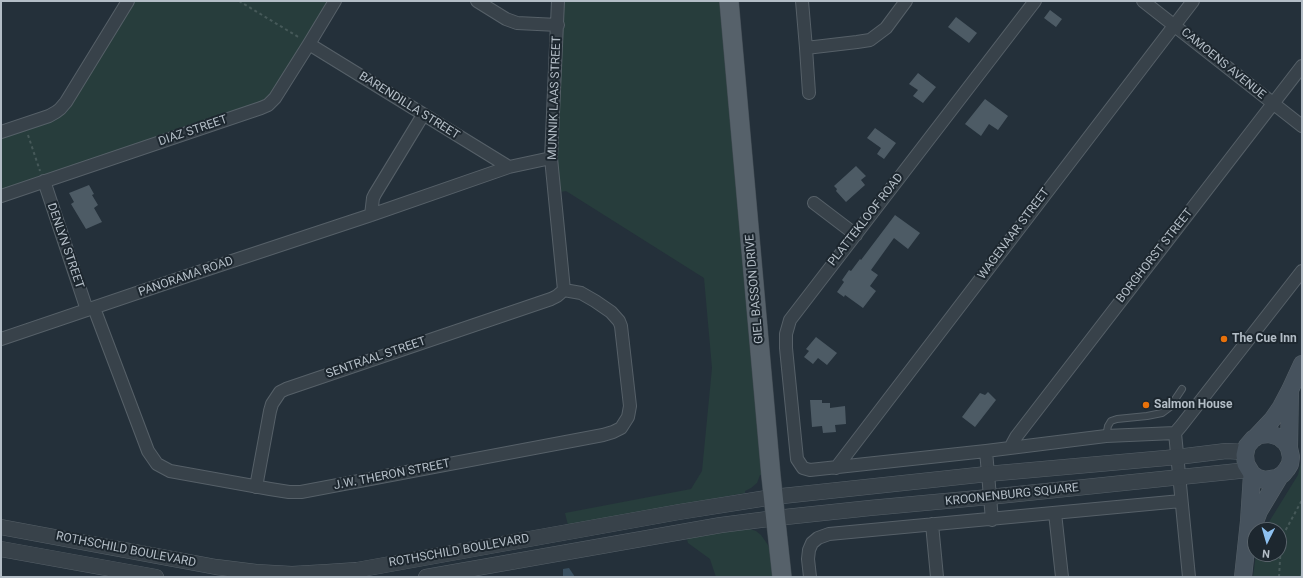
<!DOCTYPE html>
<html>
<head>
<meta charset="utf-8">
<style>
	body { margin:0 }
	#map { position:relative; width:1303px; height:578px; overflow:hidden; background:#24303a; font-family:Roboto,sans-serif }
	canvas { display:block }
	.frame { position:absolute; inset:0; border:2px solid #b3bdc6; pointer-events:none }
	.north { position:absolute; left:1247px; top:522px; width:40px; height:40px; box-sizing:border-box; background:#1d272f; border:1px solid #59636b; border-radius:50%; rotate:185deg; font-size:11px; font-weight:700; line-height:16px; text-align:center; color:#b3bdc6 }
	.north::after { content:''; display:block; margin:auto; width:14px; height:18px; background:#8ec1f0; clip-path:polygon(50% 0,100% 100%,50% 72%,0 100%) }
</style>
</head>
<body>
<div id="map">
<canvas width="1303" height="578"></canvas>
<div class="frame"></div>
<div class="north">N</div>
</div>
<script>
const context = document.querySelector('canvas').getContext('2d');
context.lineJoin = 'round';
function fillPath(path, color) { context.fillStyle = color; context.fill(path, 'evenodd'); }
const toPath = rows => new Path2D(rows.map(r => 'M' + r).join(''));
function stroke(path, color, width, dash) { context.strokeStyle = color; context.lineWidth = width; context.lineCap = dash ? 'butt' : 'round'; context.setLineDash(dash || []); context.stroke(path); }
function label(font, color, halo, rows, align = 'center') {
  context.font = font + ' Roboto,sans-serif'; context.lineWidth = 4; context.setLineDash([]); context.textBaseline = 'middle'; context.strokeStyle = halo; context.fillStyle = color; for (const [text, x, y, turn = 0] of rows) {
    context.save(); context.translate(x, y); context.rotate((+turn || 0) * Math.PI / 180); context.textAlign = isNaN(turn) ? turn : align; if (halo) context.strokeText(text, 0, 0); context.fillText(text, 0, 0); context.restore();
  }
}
fillPath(toPath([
	[134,1,329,1,266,101,1,190,1,137,58,118,66,110],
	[562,1,720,1,763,472,762,475,760,475,757,483,751,488,745,491,745,493,568,525,565,513,691,489,702,471,712,368,704,278,566,191,560,192,557,152],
	[1302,458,1302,577,1253,577,1256,554,1279,554,1279,530,1264,530,1298,475],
	[744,527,756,531,761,535,768,545,770,551,773,577,716,577,710,559,688,543,686,535]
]), '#273d3c');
fillPath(toPath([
	[569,568,575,577,563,577,563,569]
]), '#394f60');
fillPath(toPath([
	[1050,10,1062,19,1056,27,1044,18],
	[956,17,977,33,969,43,948,27],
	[918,73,936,87,923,103,913,96,918,90,909,84],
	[985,99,1008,116,998,130,989,124,981,136,965,124],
	[875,128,896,143,884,159,877,154,881,148,867,138],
	[856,166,866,176,861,180,865,185,846,202,836,191,837,189,834,186],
	[89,185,94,194,92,195,98,205,94,208,102,222,86,229,71,204,74,202,69,193],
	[895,215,920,233,908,249,894,238,871,270,878,275,870,286,876,291,863,308,845,295,844,297,837,292,844,282,842,280,849,270,851,271,860,259,861,260],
	[816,337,837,353,827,365,818,358,813,364,804,357,809,351,806,349],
	[988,392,996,400,975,427,962,417,980,393,985,395],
	[810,400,822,400,822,403,830,403,830,408,845,406,846,424,835,425,836,432,823,433,822,426,812,427]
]), '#4d5b65');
const service = toPath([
	[1106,436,1108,426,1111,421,1117,419,1147,416,1162,413,1170,407,1182,389]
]);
const minor = toPath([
	[477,1,506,19,517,23,558,25],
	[558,1,551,158,564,290],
	[802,1,806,48,809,93],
	[1035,1,790,320,786,334,786,348,797,459,803,468,810,470,986,451,1106,436,1175,433],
	[1143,1,1302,126],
	[309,44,509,167],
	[806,48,857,42,870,40,886,28,906,1],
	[1,132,49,116,56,112,60,109,66,102,128,1],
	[44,181,87,310],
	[1,196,261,108,268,105,275,98,309,44,335,1],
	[814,203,856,235],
	[371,215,373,198,375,194,423,115],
	[94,308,148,451,157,464,170,471,270,489,289,492,301,492,603,435,613,432,621,428,628,417,630,406,621,326,619,321,611,312,595,301,581,293,564,290],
	[1,339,187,276,371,215,509,167,551,158],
	[1010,448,1016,437,1302,66],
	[986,451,992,520],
	[836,468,1193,1],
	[256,487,270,411,272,404,280,392,286,389,551,299,557,296,564,290],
	[1055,513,1062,577],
	[932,524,937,577],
	[810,577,808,559,809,550,812,543,818,538,829,534,1181,501],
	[1189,577,1175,433,1181,426,1302,271]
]);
const tertiary = toPath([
	[1,527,216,567,256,572,292,574,327,572,357,570,679,512,773,497,987,474,1177,457,1226,451,1245,452],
	[1,549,156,577],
	[426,577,721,525,776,518,870,508,989,497,1248,470]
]);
const secondary = toPath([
	[1255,438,1272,420,1281,407,1290,390,1302,364],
	[1289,448,1286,443,1279,437,1269,434,1259,435,1253,439,1247,446,1245,455,1246,464,1252,474,1258,478,1265,480,1277,478,1283,474,1287,469,1290,464,1291,457,1289,448,1290,390],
	[1253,527,1259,511,1280,476],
	[1243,577,1249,521,1252,474]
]);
const primary = toPath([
	[729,1,771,476,782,577]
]);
stroke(service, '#566068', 8);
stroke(minor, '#566068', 14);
stroke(tertiary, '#566068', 16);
stroke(secondary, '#566068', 18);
stroke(primary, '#414b53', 20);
stroke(toPath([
	[239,1,300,38],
	[28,135,40,171],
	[1279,577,1281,544,1283,535,1302,500],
	[1301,577,1302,573]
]), '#465959', 2, [3, 3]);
stroke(service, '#38424a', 6);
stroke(minor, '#38424a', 12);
stroke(tertiary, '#38424a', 15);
stroke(secondary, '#46525d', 17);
stroke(primary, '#56616a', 19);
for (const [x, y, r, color] of [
	[1224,339,4,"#e8710a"],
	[1146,405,4,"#e8710a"]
]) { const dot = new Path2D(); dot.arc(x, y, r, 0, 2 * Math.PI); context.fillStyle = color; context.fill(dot); stroke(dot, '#1d272f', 1.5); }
label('12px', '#b3bdc6', '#1d272f', [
	["CAMOENS AVENUE",1223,64,39],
	["MUNNIK LAAS STREET",555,98,-88],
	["BARENDILLA STREET",409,106,32],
	["DIAZ STREET",193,131,-19],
	["PLATTEKLOOF ROAD",866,220,-52],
	["WAGENAAR STREET",1014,234,-53],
	["DENLYN STREET",65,246,71],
	["BORGHORST STREET",1155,256,-52],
	["PANORAMA ROAD",186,277,-19],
	["GIEL BASSON DRIVE",755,289,-95],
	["SENTRAAL STREET",376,358,-19],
	["J.W. THERON STREET",392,475,-11],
	["KROONENBURG SQUARE",1012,495,-6],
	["ROTHSCHILD BOULEVARD",126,550,11],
	["ROTHSCHILD BOULEVARD",459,551,-10]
]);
label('bold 12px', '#b3bdc6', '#1d272f', [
	["The Cue Inn",1232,339],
	["Salmon House",1154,405]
], 'left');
</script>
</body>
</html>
